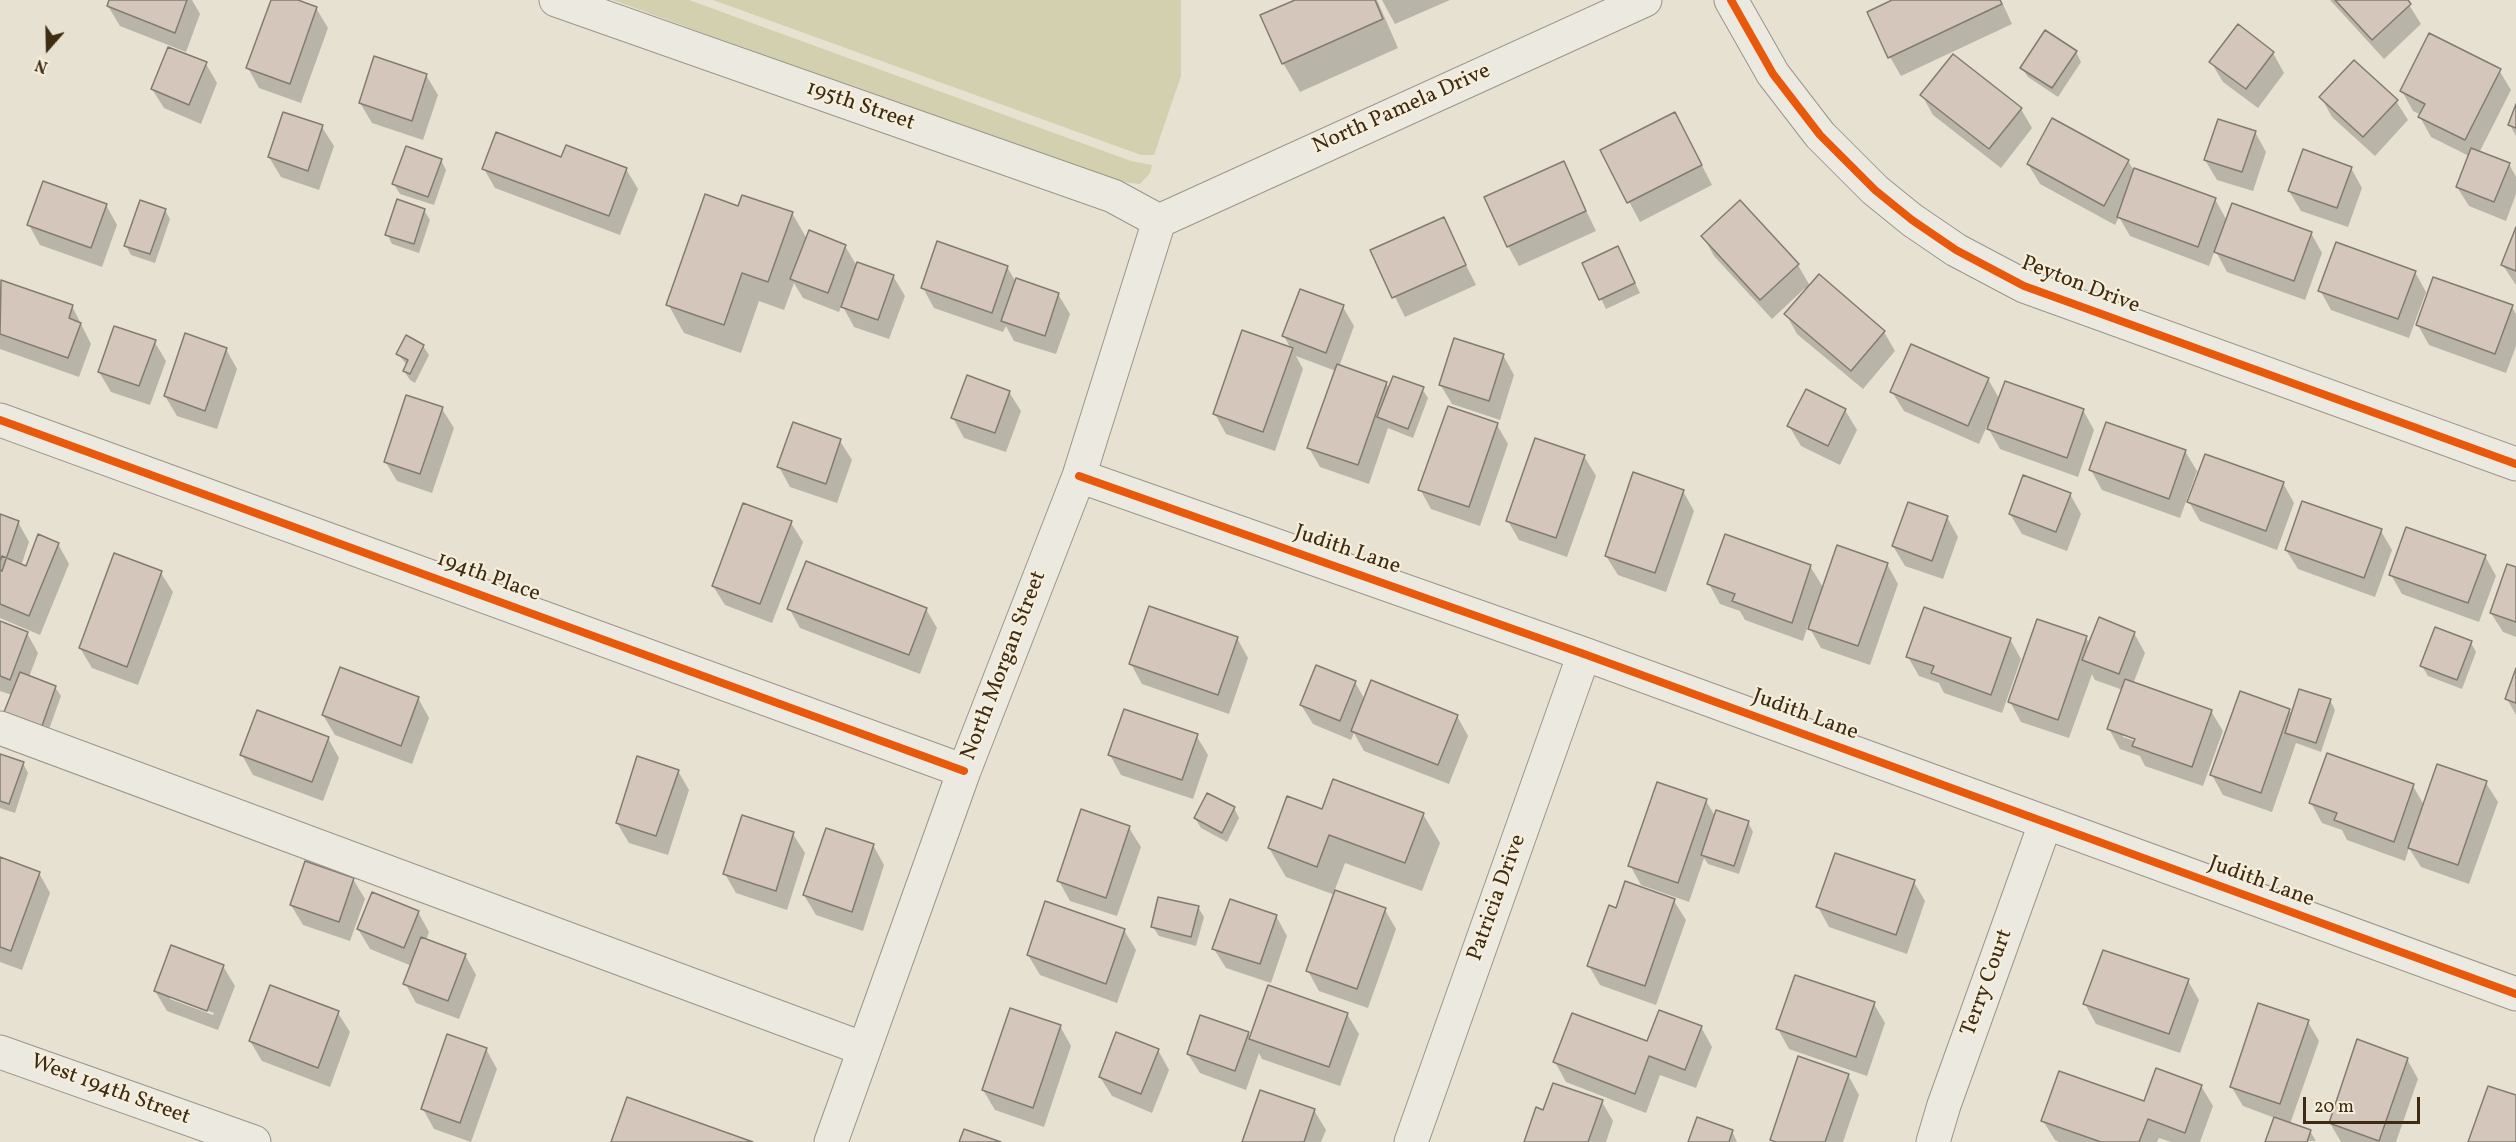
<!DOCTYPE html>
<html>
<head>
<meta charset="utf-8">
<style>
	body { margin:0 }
	#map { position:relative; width:2516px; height:1142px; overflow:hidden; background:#e7e1d1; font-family:Vollkorn,serif }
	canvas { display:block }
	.north { position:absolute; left:18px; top:18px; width:60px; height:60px; -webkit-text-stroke:4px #f5eedb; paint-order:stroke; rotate:200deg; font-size:16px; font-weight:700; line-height:24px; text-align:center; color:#3d2b12 }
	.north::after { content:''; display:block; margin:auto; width:21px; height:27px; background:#3d2b12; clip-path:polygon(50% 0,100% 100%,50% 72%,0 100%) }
	.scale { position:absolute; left:2303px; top:1097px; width:117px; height:27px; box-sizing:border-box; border:3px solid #3d2b12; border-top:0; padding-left:8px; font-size:18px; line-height:21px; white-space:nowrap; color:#3d2b12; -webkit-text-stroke:4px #f5eedb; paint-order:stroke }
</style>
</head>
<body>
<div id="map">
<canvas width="2516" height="1142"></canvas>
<div class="north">N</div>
<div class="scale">20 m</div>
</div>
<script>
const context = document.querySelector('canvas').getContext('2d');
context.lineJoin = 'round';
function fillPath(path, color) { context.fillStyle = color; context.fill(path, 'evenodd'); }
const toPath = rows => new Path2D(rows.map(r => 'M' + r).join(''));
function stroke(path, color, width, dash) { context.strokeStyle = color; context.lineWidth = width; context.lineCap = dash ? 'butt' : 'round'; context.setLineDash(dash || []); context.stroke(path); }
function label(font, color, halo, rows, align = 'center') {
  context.font = font + ' Vollkorn,serif'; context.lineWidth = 4.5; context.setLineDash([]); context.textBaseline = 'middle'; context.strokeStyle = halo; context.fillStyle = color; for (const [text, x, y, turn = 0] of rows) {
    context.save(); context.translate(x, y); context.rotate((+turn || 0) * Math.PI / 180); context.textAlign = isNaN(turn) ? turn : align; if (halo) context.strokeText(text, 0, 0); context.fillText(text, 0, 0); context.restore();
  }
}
fillPath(toPath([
	[613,0,689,0,1131,161,1152,165,1150,173,1140,184,1122,182,1119,185],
	[713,0,1181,0,1181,76,1154,155,1141,155]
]), '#d2d0ae');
fillPath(toPath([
	[111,0,192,0,200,14,186,52,120,26,108,6],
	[272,0,293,0,316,8,328,28,301,103,259,88,248,68],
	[1299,0,1377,0,1398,48,1300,92,1283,63],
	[1382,0,1450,0,1395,24],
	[1895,0,2001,0,2012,24,1901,76,1890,57],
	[2330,0,2406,0,2421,24,2384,59],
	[2076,52,2081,62,2058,97,2028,77,2022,68],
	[2273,53,2284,73,2258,108,2223,82,2211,62],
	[206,64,217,83,201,124,164,108,152,89],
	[2499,70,2511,90,2479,153,2509,164,2516,177,2516,194,2506,221,2469,206,2457,187,2469,156,2431,137,2420,117,2421,115,2413,111,2402,91],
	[426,75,438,95,423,140,372,123,360,103],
	[1922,95,2021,109,2032,128,2001,168,1933,115],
	[2321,97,2396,101,2408,120,2375,156,2332,117],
	[2516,108,2516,136,2510,125],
	[322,127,334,146,319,190,281,177,269,157],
	[2255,132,2266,152,2253,191,2217,180,2205,160],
	[1686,134,1712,185,1640,222,1602,151],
	[562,159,626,169,638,189,620,235,495,188,484,169],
	[441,160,446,170,434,205,400,194,394,184],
	[2128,161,2135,172,2215,199,2227,221,2311,233,2322,253,2305,300,2227,272,2215,250,2209,266,2130,236,2119,217,2115,225,2040,184,2028,164],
	[1563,163,1596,231,1519,266,1508,246],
	[2351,168,2362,188,2348,227,2301,211,2289,191],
	[1740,202,1798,265,1810,286,1884,332,1895,351,1863,389,1797,334,1786,314,1807,290,1805,288,1772,319,1714,256,1703,236],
	[106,205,117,225,102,267,40,245,29,225],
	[739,208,792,213,807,239,845,246,857,266,893,276,905,296,889,339,854,327,842,305,839,312,803,298,794,283,784,310,759,301,741,353,684,333,668,304],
	[165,210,170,219,155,263,131,255,126,246],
	[424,210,430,220,419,253,392,244,387,234],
	[1443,219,1476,285,1405,317,1372,251],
	[2516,231,2516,285,2502,264],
	[1623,257,1640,293,1606,309,1584,264],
	[1007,267,1016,282,1058,294,1070,314,1056,354,1014,341,1006,326,1003,332,934,308,923,288],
	[2415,272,2426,292,2409,338,2331,310,2320,290],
	[2,282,72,306,91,344,79,377,0,349,0,288],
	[1343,307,1354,326,1339,367,1386,383,1390,389,1422,389,1428,398,1413,438,1388,428,1369,484,1320,467,1309,448,1336,371,1296,356,1303,369,1275,451,1226,434,1215,414,1291,349,1284,336],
	[2512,307,2516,314,2516,346,2506,373,2429,345,2418,325],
	[154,341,166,361,150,405,111,392,99,372],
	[423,346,429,355,415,383,410,380,404,371,407,365,398,354],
	[226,349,237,369,217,429,177,416,165,396],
	[1503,355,1514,375,1500,420,1452,404,1440,384],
	[1988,379,2000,400,2083,410,2094,430,2078,477,2000,449,1987,426,1979,444,1904,411,1892,392],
	[1009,392,1021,411,1006,452,964,438,953,418],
	[442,409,454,428,432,493,397,481,385,461],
	[1845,410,1857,430,1840,465,1801,446,1789,426],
	[1497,425,1508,444,1480,526,1431,509,1420,489],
	[840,441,852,460,837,503,790,487,779,467],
	[2185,451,2197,471,2180,518,2102,490,2091,470],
	[1584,456,1596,476,1567,557,1519,540,1508,521],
	[2283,483,2294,503,2277,550,2200,521,2189,502],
	[1683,491,1694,511,1666,592,1618,575,1606,556],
	[2070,494,2081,514,2067,551,2022,534,2010,514],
	[0,516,18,522,29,542,21,566,27,568,58,544,69,564,40,635,0,618],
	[1947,517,1958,537,1943,579,1905,566,1893,546],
	[791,523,803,542,772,623,725,605,713,586],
	[2381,531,2392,550,2375,597,2298,569,2286,550],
	[2485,556,2496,576,2479,622,2402,594,2391,575],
	[1887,564,1898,584,1870,665,1821,648,1808,625,1803,641,1745,620,1740,611,1720,604,1709,584,1810,566,1824,589],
	[2516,569,2516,637,2503,632,2491,613],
	[161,573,173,592,138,685,92,668,80,648],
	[789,608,926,609,937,628,920,674,800,628],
	[0,623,27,633,38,653,29,677,55,687,61,696,47,735,12,695,0,691],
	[2134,633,2145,653,2133,684,2211,711,2223,731,2203,786,2145,766,2140,756,2120,749,2109,729,2123,690,2095,680,2092,674,2069,738,2021,722,2010,702,2086,638,2090,644],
	[2123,733,2142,740,2141,743,2123,737],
	[1237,638,1248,658,1229,714,1142,684,1131,664],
	[2010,639,2021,659,2002,713,1944,693,1939,683,1919,676,1908,657],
	[2471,643,2476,652,2462,689,2428,676,2422,666],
	[2516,673,2516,715,2507,699],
	[1355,682,1365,700,1457,716,1468,736,1449,784,1364,751,1354,733,1351,740,1313,724,1301,705],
	[418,698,429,718,412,764,335,735,323,715],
	[2330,700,2335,710,2321,752,2296,743,2272,812,2223,795,2212,775,2289,710,2292,715],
	[1196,735,1208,755,1193,799,1121,775,1110,755],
	[328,738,339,758,323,801,253,775,242,755],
	[0,756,23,763,28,773,15,813,0,808],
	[678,771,689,790,668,855,629,843,617,823],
	[2486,783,2498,802,2469,884,2421,867,2409,848,2405,861,2347,840,2342,830,2322,823,2311,803,2413,786,2424,805],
	[1658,784,1706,801,1715,816,1748,822,1753,832,1739,874,1708,864,1704,858,1689,902,1641,885,1630,865],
	[1234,808,1239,818,1227,842,1201,828,1195,818],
	[1323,811,1423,814,1440,843,1422,891,1345,863,1334,892,1385,910,1396,929,1368,1008,1319,991,1308,971,1335,895,1286,877,1269,848],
	[1129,828,1141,847,1117,916,1070,901,1059,881],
	[793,834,805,853,787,910,736,893,725,874],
	[873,845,884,865,863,931,816,915,804,895],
	[0,859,39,873,50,893,22,970,0,962],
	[353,879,365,899,350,941,303,925,291,905],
	[1914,882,1925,901,1907,954,1829,927,1818,907],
	[1674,901,1686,920,1656,1005,1600,985,1589,966,1617,910],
	[1198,907,1204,917,1196,946,1159,936,1153,927],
	[418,912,429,932,426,940,465,955,476,975,459,1019,416,1003,405,983,412,966,370,949,358,929],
	[1276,916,1287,936,1271,983,1226,968,1214,949],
	[1124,930,1136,950,1117,1003,1040,975,1028,955],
	[223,966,235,986,218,1030,167,1011,155,991],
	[170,996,214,1013,213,1015,170,999],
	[2188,981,2199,1000,2180,1053,2096,1024,2085,1004],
	[1874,1004,1885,1023,1867,1076,1789,1049,1778,1029],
	[338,1013,350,1032,330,1087,262,1061,250,1041],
	[1347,1014,1359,1034,1340,1086,1262,1059,1259,1053,1246,1090,1200,1073,1188,1054,1248,1033,1251,1038],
	[2308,1022,2319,1041,2290,1124,2310,1131,2316,1141,2266,1142,2275,1118,2243,1106,2231,1086],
	[1060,1026,1071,1046,1044,1127,995,1110,983,1090],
	[1701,1027,1712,1047,1696,1088,1660,1075,1646,1113,1566,1082,1555,1062,1648,1043],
	[486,1049,497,1069,471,1142,434,1129,423,1109],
	[1158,1050,1169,1070,1152,1113,1112,1096,1100,1077],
	[2407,1059,2418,1079,2396,1142,2341,1142,2330,1123],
	[1848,1075,1859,1095,1843,1142,1773,1142,1771,1140],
	[2201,1086,2213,1106,2200,1142,2171,1142,2159,1138,2157,1142,2059,1142,2055,1140,2043,1121,2145,1103],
	[1602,1102,1613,1121,1606,1142,1525,1142],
	[1314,1110,1326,1130,1321,1142,1243,1142],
	[1732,1131,1737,1142,1690,1142]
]), '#0003');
const building = toPath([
	[109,0,187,0,175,33,107,6,109,0],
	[271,0,298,0,317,7,290,84,246,68,271,0],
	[1295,0,1375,0,1383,19,1282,64,1260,15,1295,0],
	[1892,0,2000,0,2002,4,1888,58,1867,12,1892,0],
	[2335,0,2408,0,2411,4,2372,40,2335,0],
	[2238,24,2274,52,2246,89,2209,62,2238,24],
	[2045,30,2077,51,2052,88,2020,68,2045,30],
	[2429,33,2501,69,2465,140,2418,117,2425,104,2400,91,2429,33],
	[168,47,207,62,189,105,151,89,168,47],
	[1953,54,2022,108,1989,149,1920,95,1953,54],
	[374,56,427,74,412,121,359,103,374,56],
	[2354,60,2398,100,2363,137,2319,97,2354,60],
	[2516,104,2516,128,2508,125,2516,104],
	[283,112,323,125,308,171,268,157,283,112],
	[1675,112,1702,165,1627,203,1600,150,1675,112],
	[2052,118,2129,160,2104,206,2027,164,2052,118],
	[2218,119,2256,131,2242,172,2204,160,2218,119],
	[496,132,561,157,566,145,627,168,609,216,482,169,496,132],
	[406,146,442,159,428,197,392,184,406,146],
	[2471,148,2510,163,2494,202,2456,187,2471,148],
	[2303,149,2352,167,2337,208,2288,191,2303,149],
	[1564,161,1586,211,1507,247,1484,197,1564,161],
	[2134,168,2216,198,2198,247,2117,217,2134,168],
	[43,181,107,204,91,248,27,225,43,181],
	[705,194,738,206,742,195,793,212,768,282,742,273,724,325,666,305,705,194],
	[397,199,425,209,414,244,385,235,397,199],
	[140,200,166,209,150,254,124,246,140,200],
	[1740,200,1799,264,1760,300,1701,236,1740,200],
	[2232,203,2312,232,2294,281,2214,252,2232,203],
	[1444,217,1466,265,1392,298,1370,250,1444,217],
	[2516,227,2516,271,2501,265,2516,227],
	[809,230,846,245,828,293,790,279,809,230],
	[937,241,1008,266,992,313,921,288,937,241],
	[2336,242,2416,271,2398,319,2318,291,2336,242],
	[1618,246,1635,283,1599,300,1582,263,1618,246],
	[857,262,894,275,878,320,841,307,857,262],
	[1819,274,1885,331,1851,371,1784,314,1819,274],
	[2433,277,2513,305,2495,354,2416,325,2433,277],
	[1016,278,1059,293,1045,336,1001,321,1016,278],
	[1,280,73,305,69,318,81,323,68,358,0,334,1,280],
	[1300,289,1344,305,1326,353,1282,336,1300,289],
	[114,326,156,340,139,386,98,372,114,326],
	[1242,330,1293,348,1263,432,1213,414,1242,330],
	[185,333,227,348,205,411,164,396,185,333],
	[406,335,424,345,410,374,403,371,408,360,396,354,406,335],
	[1454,338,1504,354,1489,401,1439,385,1454,338],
	[1911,344,1989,378,1968,426,1890,392,1911,344],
	[1337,364,1387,382,1358,465,1307,448,1337,364],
	[967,375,1010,391,995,433,951,418,967,375],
	[1393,376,1424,387,1408,429,1377,417,1393,376],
	[2005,381,2084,409,2067,458,1987,429,2005,381],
	[1806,389,1846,409,1828,446,1787,426,1806,389],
	[406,395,443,407,420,474,384,462,406,395],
	[1448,406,1498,423,1469,507,1418,490,1448,406],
	[793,422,841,439,826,484,777,467,793,422],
	[2106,422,2186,450,2169,499,2089,470,2106,422],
	[1535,438,1585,455,1556,538,1506,521,1535,438],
	[2205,454,2284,482,2266,531,2187,502,2205,454],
	[1633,472,1684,490,1655,573,1605,556,1633,472],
	[2023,475,2071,493,2056,532,2009,514,2023,475],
	[2302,501,2382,529,2364,578,2285,550,2302,501],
	[1908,502,1948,516,1932,561,1892,546,1908,502],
	[743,503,792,521,760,604,712,586,743,503],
	[0,514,19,521,2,571,0,570,0,514],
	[2406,527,2486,555,2468,603,2389,575,2406,527],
	[38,534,59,543,29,616,0,604,0,561,2,556,26,566,38,534],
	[1725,534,1811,565,1792,623,1732,601,1735,594,1707,584,1725,534],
	[1837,545,1888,563,1858,646,1808,629,1837,545],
	[114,553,162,571,127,667,79,648,114,553],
	[806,561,927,608,909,655,787,609,806,561],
	[2507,564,2516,567,2516,622,2490,613,2507,564],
	[1149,606,1238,637,1218,695,1129,664,1149,606],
	[1924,607,2011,638,1991,695,1931,673,1934,666,1906,657,1924,607],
	[2099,617,2135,632,2119,674,2082,660,2099,617],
	[2037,619,2087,636,2058,720,2008,702,2037,619],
	[0,621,28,632,10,680,0,676,0,621],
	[2435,627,2472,641,2457,680,2420,666,2435,627],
	[1316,665,1356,681,1340,721,1300,705,1316,665],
	[340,667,419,697,401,746,322,715,340,667],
	[2516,668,2516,703,2505,699,2516,668],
	[20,672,56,686,42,726,4,712,20,672],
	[2125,679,2212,710,2192,767,2132,746,2135,739,2107,729,2125,679],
	[1371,680,1458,715,1438,765,1351,731,1371,680],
	[2299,689,2331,699,2316,743,2285,733,2299,689],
	[2240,691,2290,709,2261,793,2210,775,2240,691],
	[1124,709,1198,734,1182,780,1108,755,1124,709],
	[257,710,329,737,312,782,240,755,257,710],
	[2327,753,2414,784,2394,842,2334,820,2337,813,2309,803,2327,753],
	[0,754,24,762,9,804,0,801,0,754],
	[637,756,679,770,656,836,616,823,637,756],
	[2437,764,2487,781,2458,865,2408,848,2437,764],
	[1333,779,1424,813,1405,863,1329,835,1317,867,1268,848,1287,796,1322,809,1333,779],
	[1657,782,1707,799,1678,883,1628,866,1657,782],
	[1207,793,1235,807,1222,833,1194,818,1207,793],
	[1081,809,1130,826,1106,898,1057,881,1081,809],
	[1716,810,1749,821,1734,866,1701,855,1716,810],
	[742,815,794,832,776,891,723,874,742,815],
	[826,828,874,844,852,912,803,895,826,828],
	[1835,853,1915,880,1896,935,1816,907,1835,853],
	[0,857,40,872,11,951,0,947,0,857],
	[305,861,354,878,339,922,290,905,305,861],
	[1625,881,1675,899,1645,986,1587,966,1609,905,1616,908,1625,881],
	[1335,890,1386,908,1357,989,1306,971,1335,890],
	[372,892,419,911,404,948,357,929,372,892],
	[1158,897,1199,906,1191,937,1151,927,1158,897],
	[1230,899,1277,915,1260,964,1212,949,1230,899],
	[1045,901,1125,929,1106,984,1027,955,1045,901],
	[421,937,466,954,448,1001,403,984,421,937],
	[171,945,224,965,207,1011,154,991,171,945],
	[2103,950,2189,979,2169,1034,2083,1004,2103,950],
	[1795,975,1875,1002,1856,1057,1776,1029,1795,975],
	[270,985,339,1011,318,1068,249,1041,270,985],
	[1268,985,1348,1013,1329,1067,1249,1039,1268,985],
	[2258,1003,2309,1020,2280,1104,2230,1087,2258,1003],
	[1010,1008,1061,1025,1033,1108,982,1090,1010,1008],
	[1659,1010,1702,1026,1685,1070,1649,1056,1635,1094,1553,1062,1572,1013,1647,1041,1659,1010],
	[1200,1015,1249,1032,1235,1071,1187,1054,1200,1015],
	[1116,1032,1159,1049,1141,1094,1099,1077,1116,1032],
	[447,1034,487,1048,460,1123,421,1109,447,1034],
	[2357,1039,2408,1058,2379,1141,2329,1123,2357,1039],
	[1798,1056,1849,1074,1825,1142,1776,1142,1770,1140,1798,1056],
	[2156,1068,2202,1085,2185,1133,2148,1119,2139,1142,2101,1142,2041,1121,2059,1071,2144,1101,2156,1068],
	[1553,1083,1603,1100,1588,1142,1524,1142,1536,1107,1543,1110,1553,1083],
	[2488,1086,2516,1095,2516,1142,2468,1142,2488,1086],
	[1260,1090,1315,1109,1304,1142,1242,1142,1260,1090],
	[627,1097,753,1142,611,1142,627,1097],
	[1697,1117,1733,1130,1729,1142,1688,1142,1697,1117],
	[2274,1117,2311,1130,2307,1142,2265,1142,2274,1117],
	[964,1129,1001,1142,959,1142,964,1129]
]);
fillPath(building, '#d4c6bb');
stroke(building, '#827c70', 1.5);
const minor = toPath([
	[556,0,1113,196,1159,221],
	[1731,0,1773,74,1820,135,1875,190,1912,220,1956,250,2024,286,2060,299,2516,464],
	[1159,221,1645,0],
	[0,420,964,771],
	[1079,476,1584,654,2516,994],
	[0,728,864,1049],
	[0,1052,254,1142],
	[831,1142,964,771,1079,476,1159,221],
	[1411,1142,1584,654],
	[1933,1142,1944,1105,2045,824]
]);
stroke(minor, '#9b9589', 35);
stroke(minor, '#ece9e0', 33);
stroke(toPath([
	[1731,0,1773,74,1820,135,1875,190,1912,220,1956,250,2024,286,2060,299,2516,464],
	[0,420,964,771],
	[1079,476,1584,654,2516,994]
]), '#e8590c', 8);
label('22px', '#3d2b12', '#f5eedb', [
	["195th Street",860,107,19],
	["North Pamela Drive",1402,110,-24],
	["Peyton Drive",2080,286,21],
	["Judith Lane",1347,551,19],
	["194th Place",488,578,20],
	["North Morgan Street",1005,666,-69],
	["Judith Lane",1805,716,20],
	["Judith Lane",2261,883,20],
	["Patricia Drive",1498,898,-70],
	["Terry Court",1988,983,-70],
	["West 194th Street",110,1091,20]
]);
</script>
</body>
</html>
